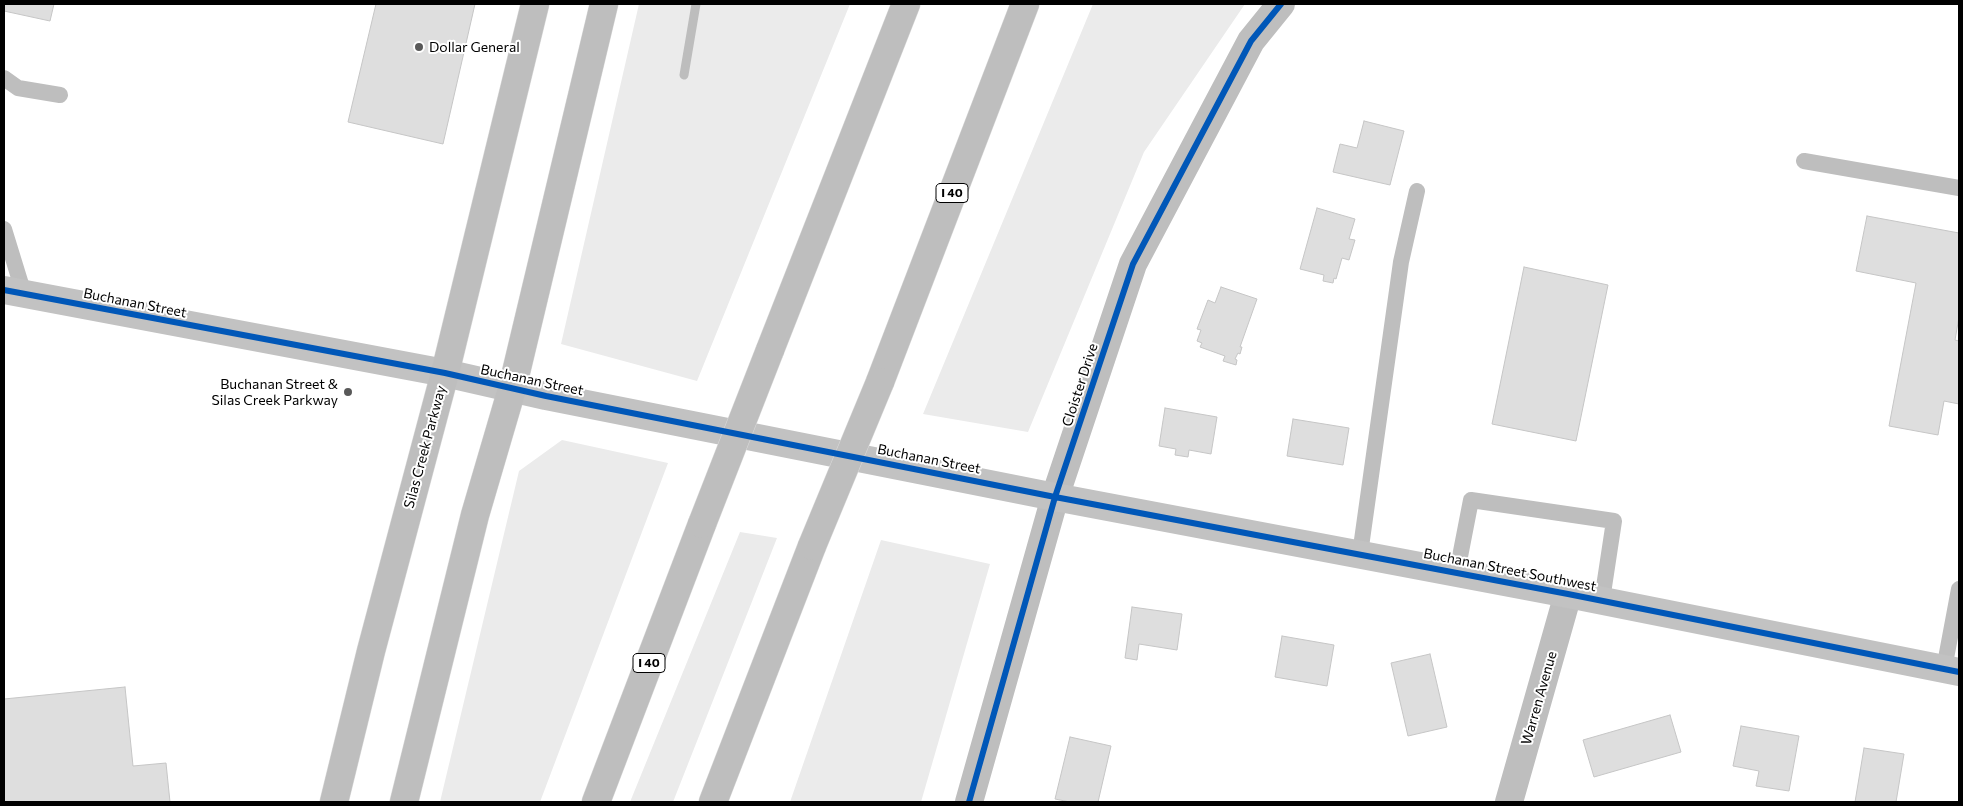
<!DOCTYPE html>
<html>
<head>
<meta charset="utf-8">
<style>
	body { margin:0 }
	#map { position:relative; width:1963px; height:806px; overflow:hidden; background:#fff; font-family:Commissioner,sans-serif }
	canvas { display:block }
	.frame { position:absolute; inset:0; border:5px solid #000; pointer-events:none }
</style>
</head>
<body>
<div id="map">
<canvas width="1963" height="806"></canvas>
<div class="frame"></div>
</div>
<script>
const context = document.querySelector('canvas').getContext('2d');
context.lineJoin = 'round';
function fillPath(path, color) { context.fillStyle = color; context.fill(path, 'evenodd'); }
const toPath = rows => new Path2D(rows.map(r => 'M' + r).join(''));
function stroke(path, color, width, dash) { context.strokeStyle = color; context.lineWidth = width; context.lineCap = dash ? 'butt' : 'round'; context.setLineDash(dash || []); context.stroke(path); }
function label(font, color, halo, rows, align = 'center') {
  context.font = font + ' Commissioner,sans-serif'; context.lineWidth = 4; context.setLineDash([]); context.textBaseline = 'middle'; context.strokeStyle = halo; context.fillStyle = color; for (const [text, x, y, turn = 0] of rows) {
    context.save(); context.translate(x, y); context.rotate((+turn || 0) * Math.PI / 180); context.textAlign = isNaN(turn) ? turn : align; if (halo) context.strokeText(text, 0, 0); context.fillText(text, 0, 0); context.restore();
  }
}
fillPath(toPath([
	[639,4,850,4,697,381,561,344],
	[1093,4,1245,4,1144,152,1028,432,923,414],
	[562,440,668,463,540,802,440,802,519,471],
	[740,532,777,538,673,802,630,802],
	[881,540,990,564,921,802,790,802]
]), '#ebebeb');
stroke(toPath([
	[684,75,696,4]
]), '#bdbdbd', 9);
const building = toPath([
	[4,4,54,4,50,21,4,11,4,4],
	[376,4,475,4,443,144,348,122,376,4],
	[1364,121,1404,131,1390,185,1333,172,1340,144,1357,148,1364,121],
	[1317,208,1355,219,1349,239,1355,240,1349,260,1342,258,1336,279,1334,278,1333,283,1323,281,1324,275,1300,269,1317,208],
	[1867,216,1959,233,1959,317,1955,340,1959,341,1959,404,1944,401,1938,435,1889,426,1916,283,1856,271,1867,216],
	[1524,267,1608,285,1576,441,1492,424,1524,267],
	[1221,287,1257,299,1240,347,1242,347,1240,354,1238,353,1235,359,1237,360,1236,365,1223,361,1225,356,1200,347,1202,343,1197,341,1201,330,1197,329,1208,300,1215,303,1221,287],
	[1165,408,1217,417,1211,454,1189,450,1188,457,1175,455,1176,449,1159,446,1165,408],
	[1293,419,1349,428,1343,465,1287,456,1293,419],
	[1132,607,1182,614,1177,650,1139,644,1137,660,1125,658,1132,607],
	[1282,636,1334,645,1327,686,1275,677,1282,636],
	[1430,654,1447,727,1408,736,1391,663,1430,654],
	[125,687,133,766,166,763,170,802,4,802,4,699,125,687],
	[1670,715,1681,752,1594,777,1583,740,1670,715],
	[1741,726,1799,736,1789,791,1756,786,1759,771,1733,766,1741,726],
	[1070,737,1111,746,1098,802,1070,802,1055,799,1070,737],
	[1864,748,1904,754,1896,802,1855,802,1864,748]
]);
fillPath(building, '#dedede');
stroke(building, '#c6c6c6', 1);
const primary = toPath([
	[334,802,371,651,445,373,535,4],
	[404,802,475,515,512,389,604,4]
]);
const highway = toPath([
	[770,350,906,4],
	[880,382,1025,4],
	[596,802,702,524],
	[713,802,812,546]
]);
stroke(primary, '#dbdbdb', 29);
stroke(highway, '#dbdbdb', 29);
stroke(toPath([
	[4,78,18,88,60,95],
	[1804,161,1959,188],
	[4,229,24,294],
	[1360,554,1401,262,1417,191],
	[1457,572,1471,500,1614,521,1602,600],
	[1944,669,1959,589]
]), '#bebebe', 16);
stroke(toPath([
	[969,802,1055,497,1133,264,1251,41,1281,4],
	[1509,802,1568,594]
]), '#bebebe', 28);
stroke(toPath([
	[4,290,445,373,546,396,1055,497,1568,594,1959,672]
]), '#c2c2c2', 28);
stroke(primary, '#bebebe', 28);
stroke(highway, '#bebebe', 28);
const highwayBridge = toPath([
	[702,524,770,350],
	[812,546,880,382]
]);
stroke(highwayBridge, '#dbdbdb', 29, []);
stroke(highwayBridge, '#bebebe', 28);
stroke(toPath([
	[4,290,445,373,546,396,1055,497,1568,594,1959,672],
	[969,802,1055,497,1133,264,1251,41,1281,4]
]), '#0057b8', 6);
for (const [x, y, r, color] of [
	[419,47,5,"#595959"],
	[348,392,5,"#595959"]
]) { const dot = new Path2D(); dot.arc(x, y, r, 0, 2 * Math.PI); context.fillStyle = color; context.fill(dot); stroke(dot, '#fff', 2); }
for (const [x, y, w] of [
	[952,193,32],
	[649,663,32]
]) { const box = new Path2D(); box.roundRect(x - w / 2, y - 9.5, w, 19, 4); context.fillStyle = '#fff'; context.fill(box); stroke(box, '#000', 1); }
label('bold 12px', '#000', null, [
	["I 40",952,193],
	["I 40",649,663]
]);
label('14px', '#000', '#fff', [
	["Dollar General",429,47],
	["Buchanan Street &",338,384,"right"],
	["Silas Creek Parkway",338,400,"right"]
], 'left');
label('14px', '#000', '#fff', [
	["Buchanan Street",135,303,11],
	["Buchanan Street",532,380,12],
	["Cloister Drive",1080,385,-72],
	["Silas Creek Parkway",425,447,-75],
	["Buchanan Street",929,459,11],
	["Buchanan Street Southwest",1510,570,11],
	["Warren Avenue",1539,698,-74]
]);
</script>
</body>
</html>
